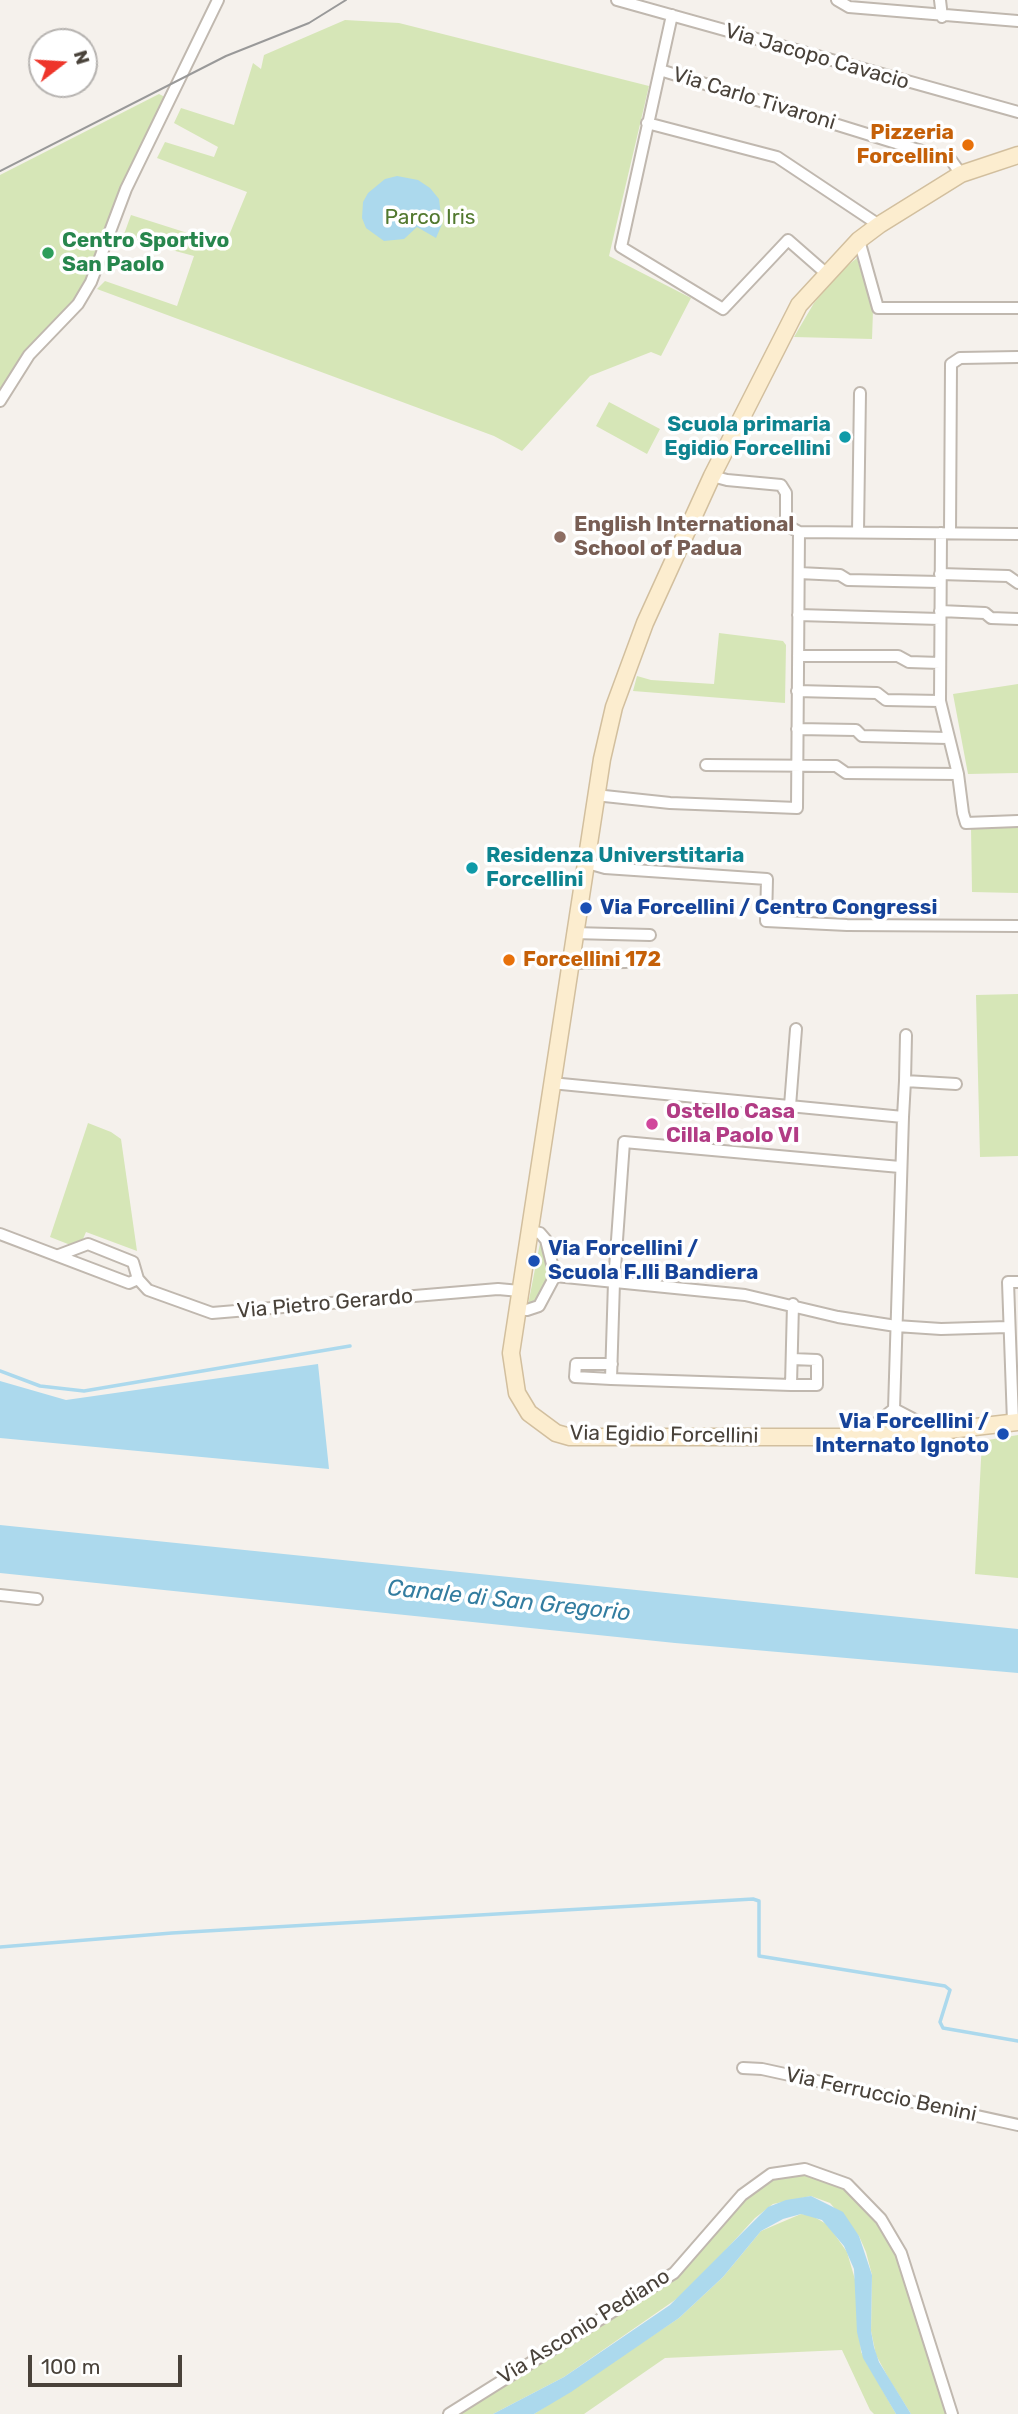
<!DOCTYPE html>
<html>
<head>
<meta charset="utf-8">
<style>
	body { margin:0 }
	#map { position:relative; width:1018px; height:2414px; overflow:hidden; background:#f5f1ec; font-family:Rubik,sans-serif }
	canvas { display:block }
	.north { position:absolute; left:28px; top:28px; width:70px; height:70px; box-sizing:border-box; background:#fff; border:2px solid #b6b3b0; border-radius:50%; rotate:73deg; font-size:19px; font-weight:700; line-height:28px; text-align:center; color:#49423a }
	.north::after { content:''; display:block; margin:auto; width:24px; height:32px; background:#ee352a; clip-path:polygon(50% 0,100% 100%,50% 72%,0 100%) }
	.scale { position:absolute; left:28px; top:2355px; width:154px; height:32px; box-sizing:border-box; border:4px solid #49423a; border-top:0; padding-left:9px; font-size:21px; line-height:24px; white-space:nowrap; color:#49423a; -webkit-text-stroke:5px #fff; paint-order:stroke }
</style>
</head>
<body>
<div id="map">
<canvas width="1018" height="2414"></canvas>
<div class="north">N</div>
<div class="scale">100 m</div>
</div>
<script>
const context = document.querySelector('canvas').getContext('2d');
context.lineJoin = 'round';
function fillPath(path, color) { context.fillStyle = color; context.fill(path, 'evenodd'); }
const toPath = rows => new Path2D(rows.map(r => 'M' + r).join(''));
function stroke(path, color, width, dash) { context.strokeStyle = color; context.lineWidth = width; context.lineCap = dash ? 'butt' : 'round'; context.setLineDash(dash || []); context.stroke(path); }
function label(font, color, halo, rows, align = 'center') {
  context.font = font + ' Rubik,sans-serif'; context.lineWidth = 7; context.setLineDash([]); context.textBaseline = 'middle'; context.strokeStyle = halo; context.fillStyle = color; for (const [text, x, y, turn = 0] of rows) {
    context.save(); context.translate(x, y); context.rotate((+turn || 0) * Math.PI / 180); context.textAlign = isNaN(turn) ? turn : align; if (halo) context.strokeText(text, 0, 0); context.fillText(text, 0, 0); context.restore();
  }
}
fillPath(toPath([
	[345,20,399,23,649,86,609,256,691,298,661,356,651,352,590,376,522,451,494,436,97,289,105,281,177,306,194,256,123,237,131,215,225,245,247,192,157,158,165,142,214,157,218,147,174,123,181,108,234,125,253,63,261,69,264,55],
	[159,94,165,97,82,288,73,303,0,392,0,175],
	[857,258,873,311,872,339,794,337,814,303,842,270],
	[609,402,660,429,647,454,596,426],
	[719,633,783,641,786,645,785,703,633,691,637,676,651,680,714,684],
	[1018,684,1018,773,968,774,953,694],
	[1018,825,1018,893,972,892,971,827],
	[1018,994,1018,1156,980,1157,976,995],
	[88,1123,111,1132,121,1139,137,1251,86,1232,83,1239,73,1246,50,1237],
	[540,1243,543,1244,551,1276,535,1304,528,1305],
	[1018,1435,1018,1578,975,1574,982,1441],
	[806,2171,846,2185,881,2219,900,2254,948,2414,911,2414,889,2379,876,2355,871,2331,872,2275,866,2252,859,2236,830,2203,811,2196,773,2204,755,2218,688,2291,564,2377,493,2414,456,2414,675,2275,743,2196,772,2176],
	[801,2214,811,2215,828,2225,847,2252,856,2283,861,2352,896,2414,874,2414,870,2410,842,2350,665,2358,584,2414,534,2414,679,2318,723,2277,761,2231]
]), '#d6e6b7');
fillPath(toPath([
	[397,176,418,180,430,188,439,199,442,224,436,238,417,227,404,239,384,241,366,228,362,218,363,202,368,193,385,179],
	[318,1364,329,1469,0,1438,0,1381,66,1400],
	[0,1525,1018,1629,1018,1673,675,1643,0,1573],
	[811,2196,843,2212,859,2236,872,2275,871,2331,874,2347,879,2362,911,2414,896,2414,863,2358,857,2332,854,2269,844,2246,822,2220,801,2214,783,2219,761,2231,723,2277,679,2318,571,2392,534,2414,493,2414,564,2377,670,2305,768,2207,786,2200]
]), '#acd9ed');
stroke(toPath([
	[0,1371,40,1386,84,1391,350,1346],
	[0,1947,172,1933,753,1899,759,1901,759,1956,945,1986,950,1990,940,2022,943,2028,1018,2041]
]), '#acd9ed', 3.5);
const street = toPath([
	[617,0,1018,112],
	[837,0,849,7,1018,21],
	[940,0,942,17],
	[672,15,621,247,723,309,788,240,828,275],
	[660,70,951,160,961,174],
	[647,123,777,157,879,225],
	[859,240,878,308,1018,308],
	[0,401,29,355,78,304,91,282,126,189,218,0],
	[712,476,727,480,781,485,786,493,786,525,799,532,1018,534],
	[858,532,860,393],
	[941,533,940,701,958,774,963,813,966,823,1018,821],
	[950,533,951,364,960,358,1018,357],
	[799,573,840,575,848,580,940,582],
	[940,574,1008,576,1018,583],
	[940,611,985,613,991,618,1018,619],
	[798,615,940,619],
	[798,656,898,656,909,662,940,663],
	[797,691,877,693,886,700,940,701],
	[797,729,856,730,862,736,948,738],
	[706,765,836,766,846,773,958,774],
	[595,795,670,803,797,808,799,532],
	[584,862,605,868,767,879,766,921,847,925,1018,926],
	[573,933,650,935],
	[569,963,626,962],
	[905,1081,906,1035],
	[551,1083,903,1117,905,1081,956,1084],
	[790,1106,796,1029],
	[0,1234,129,1283,138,1279],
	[59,1255,88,1244,133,1262,138,1279,148,1290,212,1313,498,1289,520,1291],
	[555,1276,745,1295,838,1317,896,1326,941,1329,1008,1327],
	[793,1304,791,1385,611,1379,614,1282,624,1142,900,1167],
	[517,1309,527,1310,539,1306,555,1276,546,1240,540,1233,530,1231],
	[611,1379,575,1377,576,1364,612,1364],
	[791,1385,817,1385,817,1360,792,1359],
	[894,1409,903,1117],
	[1013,1422,1008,1282,1018,1282],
	[859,1437,894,1409,919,1422,924,1433],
	[0,1595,37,1599],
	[743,2068,762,2069,1018,2125],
	[449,2414,674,2273,742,2195,771,2174,805,2169,847,2184,881,2219,901,2253,952,2414]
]);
const secondary = toPath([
	[1018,155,961,174,879,225,859,240,799,305,712,476,645,623,614,707,602,759,511,1353,517,1393,529,1413,556,1433,570,1437,858,1437,924,1433,1018,1422]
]);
stroke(street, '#c0b8af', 14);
stroke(secondary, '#d2bf9e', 19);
stroke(street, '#fff', 10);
stroke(secondary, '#fcedcf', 16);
stroke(toPath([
	[0,171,226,56,309,23,346,0]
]), '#999', 2);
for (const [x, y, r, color] of [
	[968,145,7,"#e8710a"],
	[48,253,7,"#2e9e5b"],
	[845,437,7,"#0f9aa8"],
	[560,537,7,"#8d6e63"],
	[472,868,7,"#0f9aa8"],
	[586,908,7,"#1a4fb4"],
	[509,960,7,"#e8710a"],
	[652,1124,7,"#d1479c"],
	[534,1261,7,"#1a4fb4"],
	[1003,1434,7,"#1a4fb4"]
]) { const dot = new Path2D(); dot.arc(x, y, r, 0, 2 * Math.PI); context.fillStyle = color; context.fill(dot); stroke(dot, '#fff', 2.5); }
label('21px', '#49423a', '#fff', [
	["Via Jacopo Cavacio",817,57,16],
	["Via Carlo Tivaroni",754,99,17],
	["Via Pietro Gerardo",325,1304,-5],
	["Via Egidio Forcellini",664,1435,1],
	["Via Ferruccio Benini",881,2095,12],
	["Via Asconio Pediano",584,2327,-32]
]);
label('bold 21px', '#c56008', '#fff', [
	["Pizzeria",954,133],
	["Forcellini",954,157],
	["Forcellini 172",523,960,"left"]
], 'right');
label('21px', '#52792f', '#fff', [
	["Parco Iris",430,218]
]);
label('bold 21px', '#27864d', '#fff', [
	["Centro Sportivo",62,241],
	["San Paolo",62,265]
], 'left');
label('bold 21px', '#0d838f', '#fff', [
	["Scuola primaria",831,425],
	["Egidio Forcellini",831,449],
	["Residenza Universtitaria",486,856,"left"],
	["Forcellini",486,880,"left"]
], 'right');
label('bold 21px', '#785e54', '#fff', [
	["English International",574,525],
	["School of Padua",574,549]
], 'left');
label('bold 21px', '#164399', '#fff', [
	["Via Forcellini / Centro Congressi",600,908],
	["Via Forcellini /",548,1249],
	["Scuola F.lli Bandiera",548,1273],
	["Via Forcellini /",989,1422,"right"],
	["Internato Ignoto",989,1446,"right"]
], 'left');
label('bold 21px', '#b23c85', '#fff', [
	["Ostello Casa",666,1112],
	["Cilla Paolo VI",666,1136]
], 'left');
label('italic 23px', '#337da0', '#fff', [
	["Canale di San Gregorio",509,1601,6]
]);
</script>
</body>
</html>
